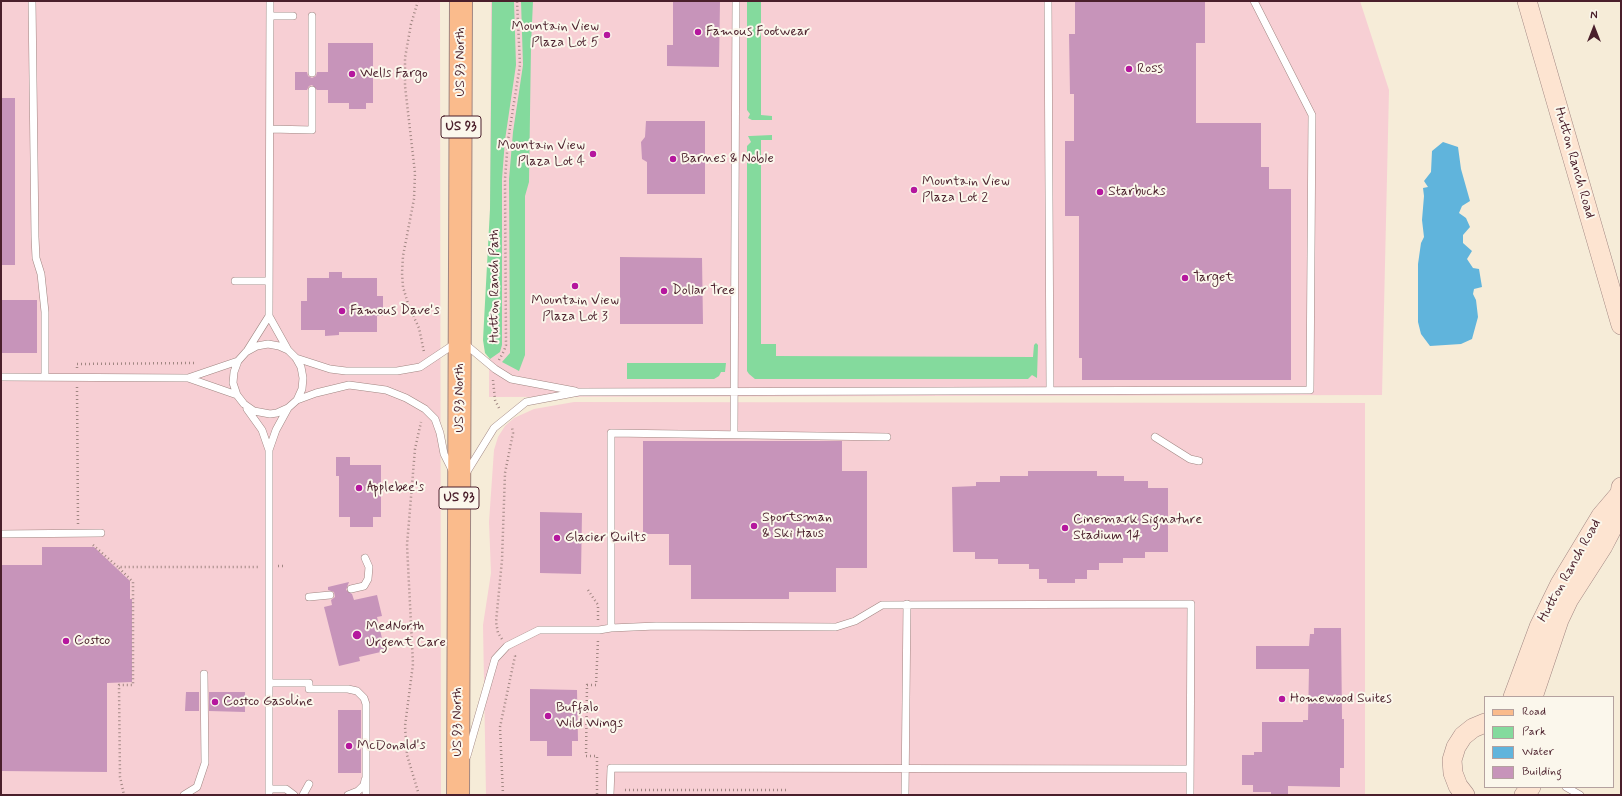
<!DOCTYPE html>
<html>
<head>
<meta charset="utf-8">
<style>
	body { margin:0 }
	#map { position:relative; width:1622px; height:796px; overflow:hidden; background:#f6ecd8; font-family:Mynerve,sans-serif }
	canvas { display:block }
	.frame { position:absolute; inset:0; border:2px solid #4a1f2b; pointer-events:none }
	.legend { position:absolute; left:1484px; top:696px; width:130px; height:92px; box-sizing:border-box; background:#fbf7ec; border:1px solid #b4a19f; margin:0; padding:5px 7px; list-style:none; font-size:12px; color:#4a1f2b }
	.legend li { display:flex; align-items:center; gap:8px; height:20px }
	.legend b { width:20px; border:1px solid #b4a19f }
	.north { position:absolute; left:1574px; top:8px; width:40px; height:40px; -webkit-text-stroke:3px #fbf7ec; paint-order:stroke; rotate:0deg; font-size:11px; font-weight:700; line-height:16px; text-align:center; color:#4a1f2b }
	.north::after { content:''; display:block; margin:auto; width:14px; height:18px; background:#4a1f2b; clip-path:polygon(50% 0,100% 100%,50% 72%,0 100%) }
</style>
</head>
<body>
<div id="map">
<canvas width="1622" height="796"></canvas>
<div class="frame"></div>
<ul class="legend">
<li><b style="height:5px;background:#fabb8c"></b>Road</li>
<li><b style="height:11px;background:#84da9d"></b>Park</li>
<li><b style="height:11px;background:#60b4dc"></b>Water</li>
<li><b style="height:11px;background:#c794ba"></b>Building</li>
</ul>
<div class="north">N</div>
</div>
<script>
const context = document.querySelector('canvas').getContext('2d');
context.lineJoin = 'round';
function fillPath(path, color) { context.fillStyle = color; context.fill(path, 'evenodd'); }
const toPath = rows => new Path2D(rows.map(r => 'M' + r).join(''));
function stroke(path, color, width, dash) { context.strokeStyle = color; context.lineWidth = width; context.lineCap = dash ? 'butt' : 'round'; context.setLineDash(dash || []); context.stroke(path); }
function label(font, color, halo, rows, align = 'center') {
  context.font = font + ' Mynerve,sans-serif'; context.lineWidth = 4; context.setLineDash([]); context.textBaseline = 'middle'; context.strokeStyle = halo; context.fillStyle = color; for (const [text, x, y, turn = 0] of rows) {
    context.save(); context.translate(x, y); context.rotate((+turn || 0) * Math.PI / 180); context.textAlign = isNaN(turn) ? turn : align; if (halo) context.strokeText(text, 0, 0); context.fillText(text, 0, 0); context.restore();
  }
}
fillPath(toPath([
	[1,1,440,1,441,795,1,795],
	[491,1,1360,1,1389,90,1382,395,489,397],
	[574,402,1365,403,1365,795,486,795,483,625,491,573,489,522,494,450,498,437,505,426,514,418,534,409]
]), '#f7cfd4');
fillPath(toPath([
	[492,1,514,1,516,65,505,140,502,179,502,345,500,352,490,359,485,353,483,340,490,209],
	[521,1,533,1,531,46,529,182,525,196,525,355,519,371,502,362,510,353,509,179,513,132,523,65],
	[747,1,761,1,761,115,772,116,772,120,752,120,748,118,750,114,747,110],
	[772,135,772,140,761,140,761,344,776,344,776,356,1033,357,1034,345,1036,343,1038,345,1037,378,1032,375,1028,379,755,379,749,374,747,371,747,146,751,142,748,136,750,136],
	[627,363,726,363,725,372,721,372,719,376,714,379,627,379]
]), '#84da9d');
fillPath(toPath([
	[1443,142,1458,147,1461,169,1470,201,1462,206,1459,213,1466,218,1470,227,1463,235,1463,243,1472,251,1467,259,1473,268,1479,269,1482,287,1474,289,1473,294,1476,300,1478,317,1472,339,1461,344,1430,346,1421,334,1418,322,1418,264,1421,243,1424,237,1422,220,1424,196,1423,188,1428,187,1424,181,1431,172,1432,151]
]), '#60b4dc');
fillPath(toPath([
	[673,1,720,1,719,67,667,66,667,45,673,45],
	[1075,1,1205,1,1205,43,1196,43,1196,123,1261,123,1261,167,1269,167,1269,189,1291,189,1291,380,1082,380,1082,358,1079,358,1079,216,1065,216,1065,141,1074,141,1074,94,1070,94,1069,34,1075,34],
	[328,43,373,43,373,103,366,103,366,109,349,109,349,103,328,103,328,90,317,90,312,85,309,86,307,90,295,90,295,72,307,72,308,76,312,78,316,76,317,72,328,72],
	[1,98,15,98,15,265,1,265],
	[646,121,705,121,705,194,647,194,647,162,642,159,641,142,645,137],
	[620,257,702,258,703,324,620,324],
	[329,272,342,272,342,278,377,278,377,296,383,296,383,316,377,316,377,332,339,332,339,335,325,336,325,330,301,330,301,301,307,301,307,278,329,278],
	[1,300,37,300,37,353,1,353],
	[643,441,842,441,842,471,867,471,867,568,836,568,836,592,789,592,789,599,691,599,691,565,669,565,669,534,643,534],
	[336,457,350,457,350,465,381,465,381,517,373,517,373,527,350,527,350,517,339,517,339,476,336,476],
	[1028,471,1097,471,1097,476,1124,476,1124,481,1148,481,1148,488,1168,488,1168,552,1145,552,1145,558,1123,558,1123,563,1099,563,1099,570,1087,570,1087,579,1075,579,1075,583,1047,583,1047,579,1039,579,1039,569,1029,569,1029,564,998,564,998,559,975,559,975,552,953,552,952,487,976,486,976,482,1000,482,1000,476,1028,476],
	[540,512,582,513,581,574,540,573],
	[42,547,94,547,130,581,130,599,132,599,132,682,107,683,107,772,1,771,1,565,42,565],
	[349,582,346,590,352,594,354,600,377,595,382,616,377,617,385,651,359,657,360,661,339,666,324,607,332,605,331,600,335,597,334,592,328,590,328,587],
	[1314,628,1341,628,1342,719,1344,719,1344,768,1340,768,1340,787,1288,786,1288,795,1271,795,1271,792,1253,792,1253,785,1242,785,1242,755,1254,755,1254,752,1262,752,1262,722,1303,722,1303,720,1308,720,1309,669,1256,669,1256,646,1309,646,1310,634,1314,634],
	[530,689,577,690,578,741,572,741,572,756,547,756,547,741,530,741],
	[186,692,199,692,199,711,185,711],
	[209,692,245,692,245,712,209,711],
	[338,710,361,710,361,773,338,773]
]), '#c794ba');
const lane = toPath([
	[32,1,35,237,36,258,41,274,45,312,45,377],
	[270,1,269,316,288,350],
	[1048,1,1050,390],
	[271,16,293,16],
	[312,16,312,73],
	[270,129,312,130,312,90],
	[235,281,269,281],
	[465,344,495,369,511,379,575,391],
	[247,351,269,316],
	[296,358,330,369,346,371,397,371,420,367,456,343],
	[1,377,188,378,238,361],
	[188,378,237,395,244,404,254,411,270,414,277,413,288,408,297,400,302,389,303,378,301,367,296,358,288,350,279,346,268,344,257,346,246,352,238,361,234,372,233,383,237,395],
	[297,400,316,393,349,385,386,390,406,398,425,409,435,419,440,433,444,454,452,470],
	[247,409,262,430,269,450],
	[734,433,736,1],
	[1155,437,1190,459,1199,461],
	[465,475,494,428,526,402,579,392,1310,390,1312,115,1254,1],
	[1,534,101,533],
	[351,589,364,586,368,579,369,567,365,558],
	[309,597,330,595],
	[611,628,611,433,887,437],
	[269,683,309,683,309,689,348,689,357,691,364,698,366,704,366,795],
	[467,756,495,659,507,646,539,630,599,630,611,628,656,626,836,627,855,621,882,605,1191,604,1190,795],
	[1566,787,1580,795],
	[269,789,286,789,294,795],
	[184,795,197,787,205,763,204,674],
	[269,795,269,450,276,430,288,408],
	[303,795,309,784],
	[348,795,358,791,364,785,365,780],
	[610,795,611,768,1190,769],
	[905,795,907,604]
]);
const secondary = toPath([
	[1527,1,1621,325],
	[1513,697,1539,627,1560,584,1601,516,1618,496],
	[1533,697,1559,620,1569,599,1603,546,1616,521,1621,487],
	[1465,795,1458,786,1453,773,1452,760,1456,747,1463,736,1473,728,1485,723],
	[1524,795,1531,787]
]);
const primary = toPath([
	[458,795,461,1]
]);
stroke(lane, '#a08682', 8);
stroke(secondary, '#a08682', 20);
stroke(primary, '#a08682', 24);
stroke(toPath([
	[418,1,411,24,405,58,405,86,415,173,414,199,403,256,402,273,403,287,409,307,419,328,424,352],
	[499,360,504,351,506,345,505,179,508,140,520,65,517,1],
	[77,368,77,364,196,363],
	[493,380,495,400,500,410],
	[77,387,78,524],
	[93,545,118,567,259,567],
	[278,566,285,566],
	[119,568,133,582,133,685,119,685,120,777,124,795],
	[588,590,598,605,598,621],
	[502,639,498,633,496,622,502,560,505,473,513,433,512,427],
	[625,790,787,790],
	[597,794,597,756,586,756,587,685,596,685,598,640],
	[419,795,407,755,405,726,413,664,407,545,415,449,421,422],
	[503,795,500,727,515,656,514,654]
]), '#a08682', 2.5, [1, 3]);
stroke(lane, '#fff', 7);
stroke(secondary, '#fde4d1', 19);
stroke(primary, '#fabb8c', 22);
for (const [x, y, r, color] of [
	[698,32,4,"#b5179e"],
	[607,35,4,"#b5179e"],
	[1129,69,4,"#b5179e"],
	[352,74,4,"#b5179e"],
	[593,154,4,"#b5179e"],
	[673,159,4,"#b5179e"],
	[914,190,4,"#b5179e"],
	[1100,192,4,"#b5179e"],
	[1185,278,4,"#b5179e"],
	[575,286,4,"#b5179e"],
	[664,291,4,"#b5179e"],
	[342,311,4,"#b5179e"],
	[359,488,4,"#b5179e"],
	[754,526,4,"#b5179e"],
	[1065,528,4,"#b5179e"],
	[557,538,4,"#b5179e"],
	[357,635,5,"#b5179e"],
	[66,641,4,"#b5179e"],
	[1282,699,4,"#b5179e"],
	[215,702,4,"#b5179e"],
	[548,716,4,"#b5179e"],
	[349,746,4,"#b5179e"]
]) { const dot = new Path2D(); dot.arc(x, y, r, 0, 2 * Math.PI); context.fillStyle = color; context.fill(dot); stroke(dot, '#fbf7ec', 1.5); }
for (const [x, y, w] of [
	[461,127,40],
	[459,498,40]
]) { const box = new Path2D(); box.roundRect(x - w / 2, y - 11, w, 22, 3); context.fillStyle = '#fbf7ec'; context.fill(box); stroke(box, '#4a1f2b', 1); }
label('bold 13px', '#4a1f2b', null, [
	["US 93",461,127],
	["US 93",459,498]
]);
label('14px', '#4a1f2b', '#fbf7ec', [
	["Mountain View",599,27,"right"],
	["Plaza Lot 5",599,43,"right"],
	["Famous Footwear",706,32],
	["Ross",1137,69],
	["Wells Fargo",360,74],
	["Mountain View",585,146,"right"],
	["Plaza Lot 4",585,162,"right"],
	["Barnes & Noble",681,159],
	["Mountain View",922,182],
	["Plaza Lot 2",922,198],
	["Starbucks",1108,192],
	["Target",1193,278],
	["Dollar Tree",672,291],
	["Mountain View",575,301,"center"],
	["Plaza Lot 3",575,317,"center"],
	["Famous Dave's",350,311],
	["Applebee's",367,488],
	["Sportsman",762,518],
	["& Ski Haus",762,534],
	["Cinemark Signature",1073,520],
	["Stadium 14",1073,536],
	["Glacier Quilts",565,538],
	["MedNorth",366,627],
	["Urgent Care",366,643],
	["Costco",74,641],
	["Homewood Suites",1290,699],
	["Costco Gasoline",223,702],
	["Buffalo",556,708],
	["Wild Wings",556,724],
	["McDonald's",357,746]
], 'left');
label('14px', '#4a1f2b', '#fbf7ec', [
	["US 93 North",461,62,-90],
	["Hutton Ranch Road",1574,163,74],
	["Hutton Ranch Path",495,286,-90],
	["US 93 North",460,398,-90],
	["Hutton Ranch Road",1570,571,-61],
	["US 93 North",458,722,-90]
]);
</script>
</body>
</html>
